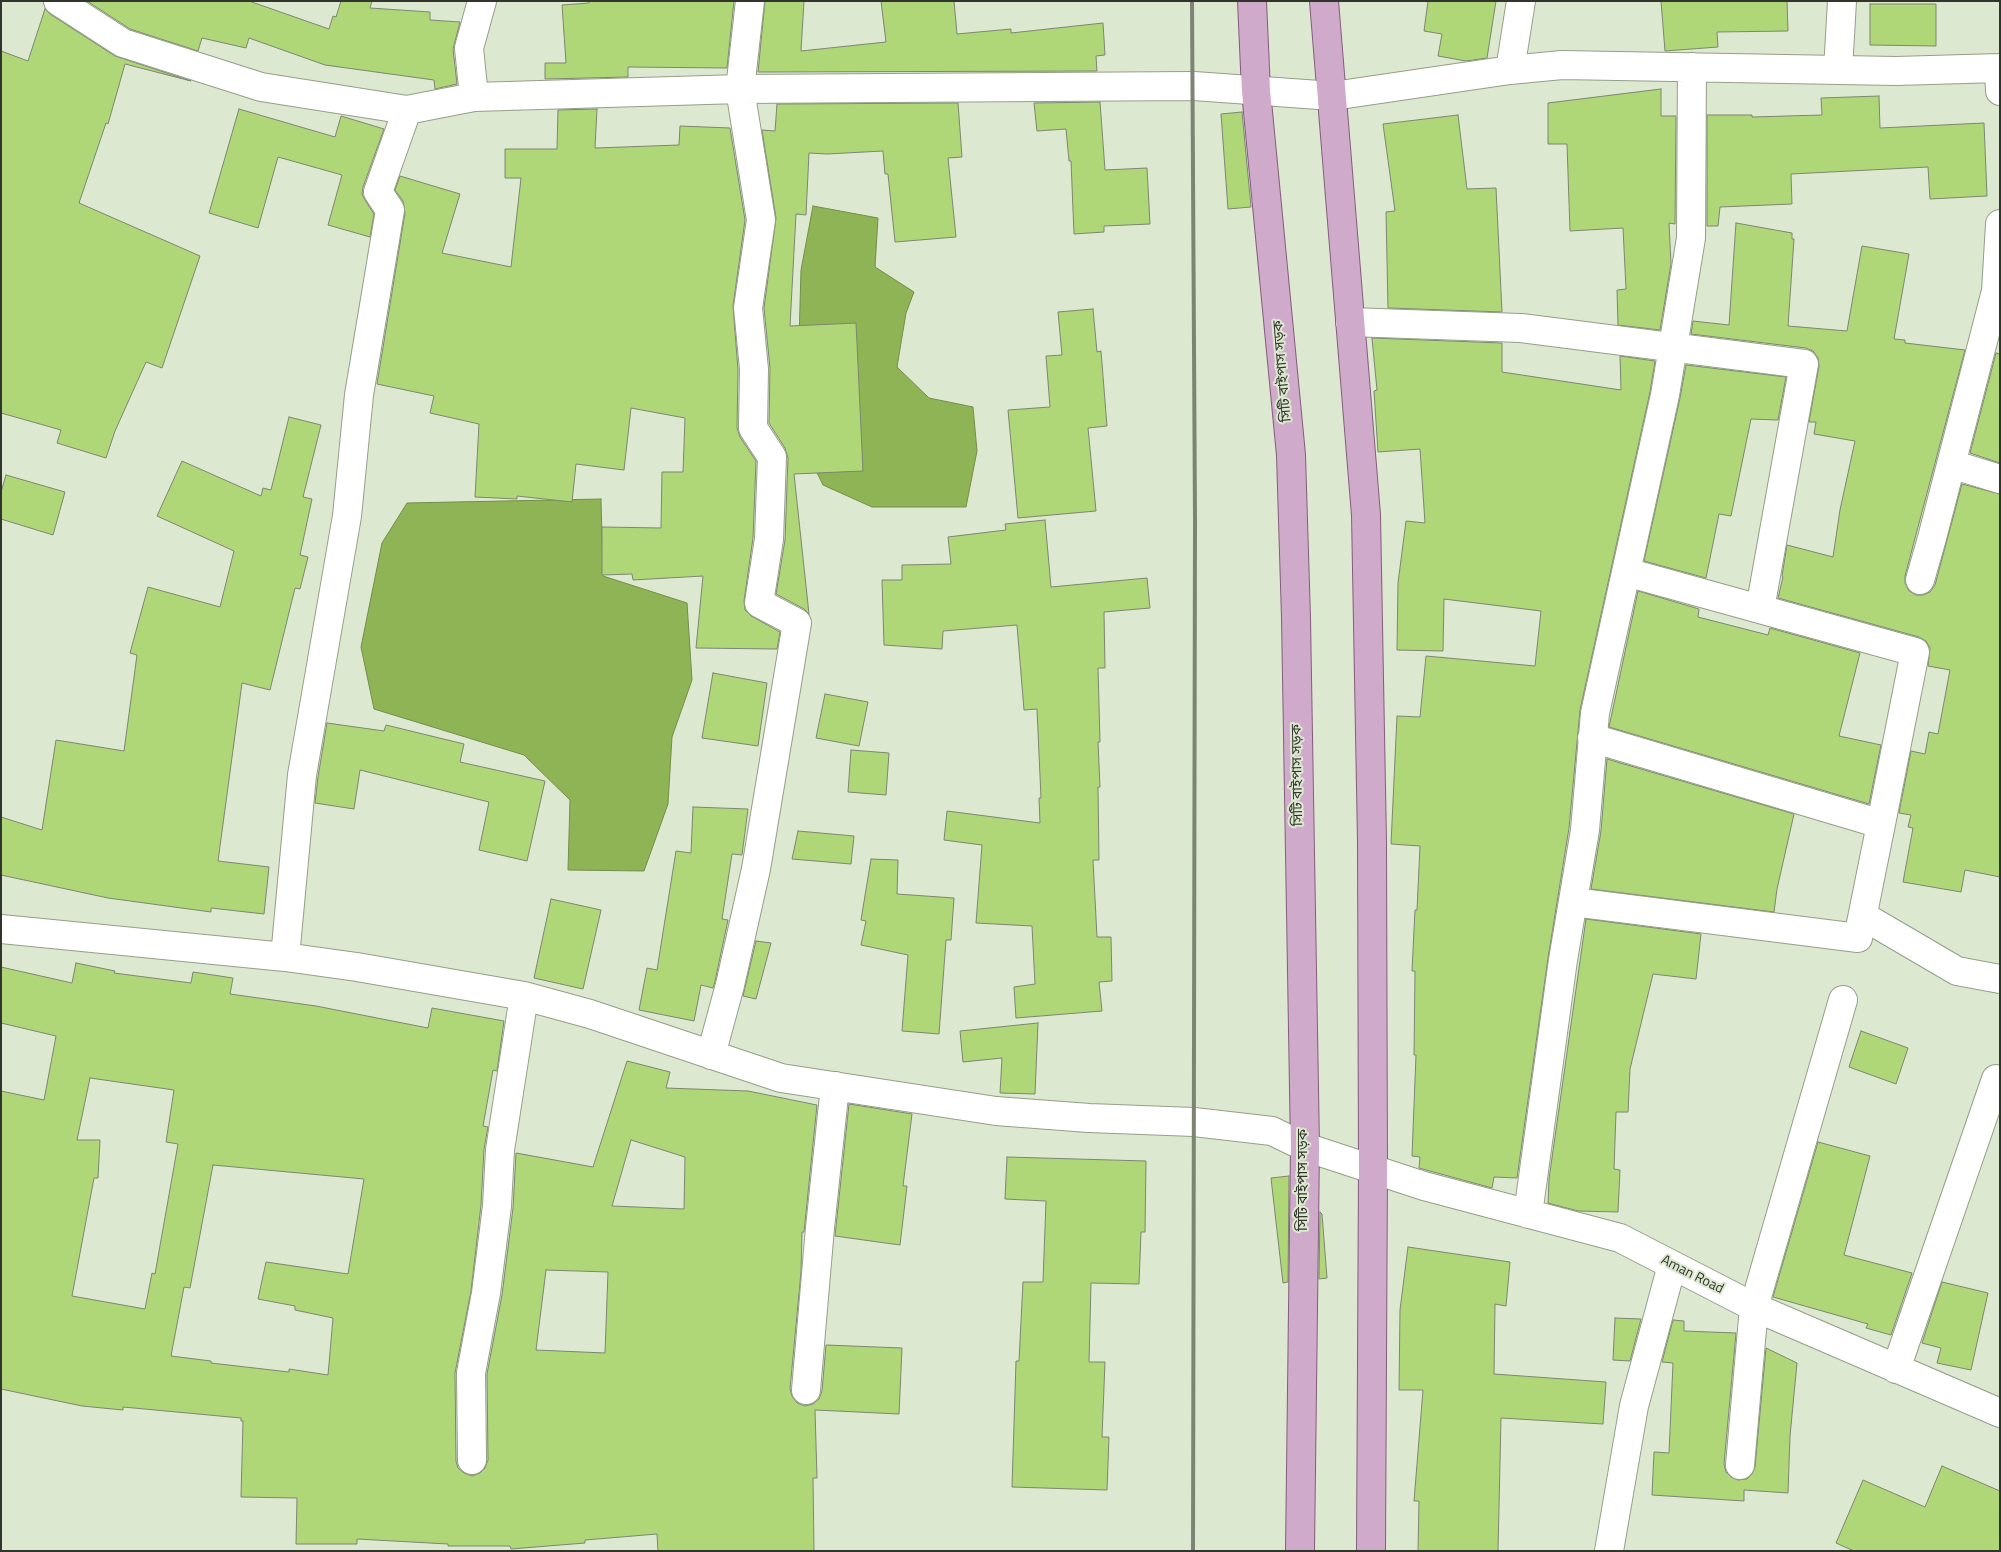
<!DOCTYPE html>
<html>
<head>
<meta charset="utf-8">
<style>
	body { margin:0 }
	#map { position:relative; width:2001px; height:1552px; overflow:hidden; background:#dde8d0; font-family:"Titillium Web",sans-serif }
	canvas { display:block }
	.frame { position:absolute; inset:0; border:2px solid #31352c; pointer-events:none }
</style>
</head>
<body>
<div id="map">
<canvas width="2001" height="1552"></canvas>
<div class="frame"></div>
</div>
<script>
const context = document.querySelector('canvas').getContext('2d');
context.lineJoin = 'round';
function fillPath(path, color) { context.fillStyle = color; context.fill(path, 'evenodd'); }
const toPath = rows => new Path2D(rows.map(r => 'M' + r).join(''));
function stroke(path, color, width, dash) { context.strokeStyle = color; context.lineWidth = width; context.lineCap = dash ? 'butt' : 'round'; context.setLineDash(dash || []); context.stroke(path); }
function label(font, color, halo, rows, align = 'center') {
  context.font = font + ' "Titillium Web","Noto Sans Bengali",sans-serif'; context.lineWidth = 4; context.setLineDash([]); context.textBaseline = 'middle'; context.strokeStyle = halo; context.fillStyle = color; for (const [text, x, y, turn = 0] of rows) {
    context.save(); context.translate(x, y); context.rotate((+turn || 0) * Math.PI / 180); context.textAlign = isNaN(turn) ? turn : align; if (halo) context.strokeText(text, 0, 0); context.fillText(text, 0, 0); context.restore();
  }
}
const water = toPath([
	[813,206,878,218,875,267,914,292,906,313,897,367,929,398,973,407,977,451,966,507,872,507,823,485,793,423,798,377,801,270,813,206],
	[601,499,603,576,687,603,692,680,672,737,668,804,644,871,568,870,570,800,524,755,374,709,361,647,382,543,407,503,601,499]
]);
fillPath(water, '#8eb456');
stroke(water, '#728e49', 1);
const building = toPath([
	[87,1,249,1,329,29,333,16,336,17,341,1,372,1,370,8,430,12,430,20,460,22,453,49,457,84,435,89,434,80,325,65,249,38,246,48,202,38,198,51,130,29,87,1],
	[589,1,734,1,727,68,628,67,628,77,545,79,545,63,566,63,562,5,589,3,589,1],
	[765,1,804,1,801,51,886,42,881,1,954,1,957,34,1011,29,1011,33,1103,23,1105,55,1096,56,1097,71,758,72,765,1],
	[1428,1,1496,1,1487,58,1466,61,1438,56,1442,34,1424,31,1428,1],
	[1661,1,1787,1,1788,31,1717,32,1718,47,1665,51,1661,1],
	[1870,4,1936,4,1936,46,1870,45,1870,4],
	[45,9,50,14,115,56,191,81,125,64,108,124,106,123,79,203,200,256,162,368,146,362,115,431,106,458,57,443,61,430,1,413,1,51,28,61,45,9],
	[1661,89,1661,116,1676,116,1675,224,1669,223,1671,264,1660,330,1618,325,1617,290,1626,289,1623,228,1570,231,1567,144,1548,144,1548,103,1661,89],
	[1879,96,1880,128,1984,123,1987,196,1930,199,1928,167,1791,174,1792,204,1720,207,1718,226,1707,226,1707,115,1752,115,1752,117,1822,115,1821,98,1879,96],
	[1100,102,1105,170,1147,168,1150,224,1104,226,1104,232,1074,234,1071,161,1069,161,1066,129,1037,131,1034,103,1100,102],
	[958,103,962,157,948,158,956,237,895,242,888,174,885,174,883,151,827,154,809,153,806,215,796,214,790,326,856,323,863,471,794,474,809,614,804,609,776,594,785,540,788,458,785,448,769,423,770,368,764,308,776,218,762,130,775,131,777,104,958,103],
	[239,109,335,137,341,116,384,129,363,187,362,194,365,200,374,214,370,237,328,225,342,175,278,157,258,228,209,213,239,109],
	[597,109,595,148,679,145,680,126,730,128,745,220,733,306,738,370,737,428,740,437,756,461,753,538,744,601,745,610,751,616,780,632,777,649,696,648,703,576,633,580,632,574,602,575,602,527,661,528,662,472,683,472,685,418,631,408,624,470,576,464,572,502,517,496,517,499,475,497,479,424,430,413,434,396,377,384,405,213,403,201,395,190,400,176,460,194,442,253,511,267,521,178,505,178,505,149,557,149,558,110,597,109],
	[1242,112,1251,207,1228,209,1221,114,1242,112],
	[1458,115,1467,189,1496,188,1502,312,1388,308,1386,212,1395,211,1383,124,1458,115],
	[1736,223,1792,233,1792,239,1794,239,1788,326,1847,331,1862,246,1909,254,1894,339,1905,340,1905,343,1965,350,1905,576,1905,583,1909,591,1916,595,1923,595,1930,592,1935,585,1962,484,2000,494,2000,877,1965,870,1961,892,1903,882,1913,828,1908,827,1911,815,1899,813,1911,751,1925,754,1929,732,1938,734,1950,670,1928,666,1930,648,1926,641,1919,637,1778,598,1783,577,1782,576,1787,545,1833,557,1840,510,1855,441,1814,434,1816,422,1809,422,1819,366,1818,358,1813,351,1806,348,1691,334,1693,321,1729,325,1736,223],
	[1093,309,1097,352,1101,351,1107,426,1088,428,1096,511,1018,518,1008,410,1050,407,1046,356,1062,355,1058,312,1093,309],
	[1372,338,1502,343,1502,372,1621,390,1620,356,1655,361,1650,392,1580,710,1569,828,1548,958,1517,1178,1494,1177,1492,1188,1419,1168,1420,1157,1412,1156,1416,1055,1414,1055,1415,971,1412,971,1415,910,1417,910,1420,846,1391,844,1397,716,1420,717,1426,656,1535,666,1541,611,1444,599,1443,651,1397,650,1398,583,1406,521,1425,523,1420,449,1378,452,1374,391,1377,390,1372,338],
	[1996,353,2000,354,2000,463,1970,453,1996,353],
	[1686,365,1786,377,1778,420,1751,419,1731,516,1719,514,1706,578,1644,561,1680,398,1686,365],
	[289,417,321,425,303,497,312,499,300,555,308,557,300,589,295,588,270,690,242,683,218,861,269,867,264,914,211,908,211,912,108,898,1,875,1,817,42,830,56,740,124,751,137,655,130,653,148,587,220,607,234,551,157,516,182,461,261,496,263,488,271,490,289,417],
	[6,475,65,492,53,535,1,519,1,492,6,475],
	[1045,520,1051,587,1147,578,1150,608,1104,612,1105,668,1098,668,1100,742,1098,742,1100,787,1098,787,1099,860,1093,860,1097,937,1111,937,1112,981,1099,982,1102,1011,1016,1018,1014,987,1035,984,1032,926,976,923,982,845,944,840,947,811,1040,823,1039,798,1041,798,1037,709,1024,710,1017,625,943,631,942,649,884,645,882,580,902,580,902,565,951,564,948,537,1006,530,1005,524,1045,520],
	[1638,591,1699,609,1698,617,1768,635,1770,628,1860,653,1839,736,1881,745,1869,804,1609,727,1638,591],
	[713,673,767,683,758,746,702,738,713,673],
	[825,694,868,702,859,746,816,738,825,694],
	[327,723,384,731,386,725,464,744,460,762,545,781,527,861,479,850,489,802,360,770,354,809,315,803,318,777,327,723],
	[851,750,889,753,886,795,848,792,851,750],
	[1607,759,1794,814,1777,889,1774,912,1591,889,1601,831,1607,759],
	[693,807,748,809,742,855,732,854,722,919,728,920,715,981,713,988,701,985,694,1021,639,1010,647,968,657,970,676,851,691,853,693,807],
	[798,831,854,836,851,864,792,859,798,831],
	[871,859,898,860,897,894,954,898,951,940,946,940,939,1034,902,1031,908,955,861,945,866,921,861,920,871,859],
	[551,899,601,910,583,989,534,978,551,899],
	[1586,919,1701,934,1696,979,1653,974,1630,1069,1628,1112,1616,1112,1614,1169,1620,1170,1618,1212,1578,1211,1548,1203,1549,1179,1586,919],
	[756,941,771,943,756,999,743,996,756,941],
	[76,963,115,971,114,973,191,983,193,972,233,978,230,994,316,1006,428,1028,432,1008,504,1021,497,1071,493,1070,483,1126,488,1127,484,1149,481,1205,471,1291,455,1373,456,1461,458,1468,464,1473,472,1476,480,1473,485,1468,488,1460,487,1374,502,1295,513,1208,516,1153,593,1167,627,1061,670,1072,666,1088,748,1091,817,1105,804,1232,802,1232,801,1272,790,1389,792,1396,797,1403,805,1406,813,1404,819,1399,822,1391,826,1345,902,1348,899,1414,815,1410,817,1478,813,1478,814,1551,658,1551,657,1534,585,1540,585,1543,511,1549,510,1546,448,1546,448,1544,357,1539,357,1544,296,1544,297,1498,241,1497,243,1421,241,1421,241,1418,123,1407,123,1410,82,1406,1,1389,1,1091,44,1100,56,1036,1,1023,1,967,72,983,76,963],
	[90,1078,174,1090,166,1142,178,1144,155,1274,152,1273,145,1309,72,1296,94,1178,98,1178,100,1140,77,1140,90,1078],
	[631,1140,685,1157,684,1209,612,1206,631,1140],
	[213,1165,364,1179,348,1274,266,1262,258,1299,295,1306,295,1310,333,1318,328,1375,289,1369,289,1372,211,1363,211,1361,171,1356,184,1287,190,1288,213,1165],
	[546,1270,608,1272,605,1353,536,1350,546,1270],
	[1038,1023,1035,1094,1000,1093,1002,1058,963,1062,960,1031,1038,1023],
	[1861,1031,1908,1048,1896,1084,1849,1067,1861,1031],
	[849,1104,912,1114,903,1186,907,1186,900,1245,835,1236,849,1104],
	[1818,1142,1870,1156,1844,1255,1912,1273,1891,1335,1866,1328,1868,1324,1773,1297,1818,1142],
	[1007,1157,1146,1161,1145,1232,1141,1232,1139,1284,1091,1283,1089,1362,1105,1362,1102,1437,1109,1437,1107,1490,1012,1487,1016,1361,1019,1361,1023,1282,1043,1282,1046,1201,1005,1199,1007,1157],
	[1289,1176,1288,1282,1283,1283,1271,1178,1289,1176],
	[1320,1212,1322,1214,1327,1278,1319,1279,1320,1212],
	[1408,1247,1510,1262,1506,1306,1495,1304,1494,1374,1606,1382,1603,1424,1501,1418,1498,1551,1418,1551,1419,1501,1414,1501,1423,1390,1399,1390,1400,1310,1408,1247],
	[1942,1282,1988,1293,1971,1370,1937,1363,1941,1348,1922,1343,1942,1282],
	[1615,1318,1641,1319,1630,1361,1613,1360,1615,1318],
	[1673,1320,1684,1321,1684,1331,1736,1333,1724,1464,1726,1472,1731,1477,1738,1480,1747,1479,1752,1474,1755,1467,1766,1348,1797,1363,1790,1436,1788,1493,1744,1490,1744,1501,1652,1495,1654,1452,1669,1453,1673,1363,1662,1362,1673,1320],
	[1942,1466,2000,1491,2000,1551,1854,1551,1836,1543,1863,1480,1925,1507,1942,1466]
]);
fillPath(building, '#afd778');
stroke(building, '#7c8670', 1);
const street = toPath([
	[58,1,123,43,261,87,407,110,474,97,740,89,1194,86,1333,96,1510,70,1562,65,1896,71,2000,68],
	[1999,68,2000,91],
	[1510,70,1521,1],
	[1838,70,1842,1],
	[474,97,469,48,482,1],
	[1350,322,1521,328,1804,364,1760,609],
	[1951,464,2000,479],
	[1626,572,1915,652,1881,824],
	[1920,580,1932,538,1996,291,2000,224],
	[1573,902,1858,938,1881,824,1592,738],
	[1863,916,1957,971,2000,979],
	[1,929,285,957,357,967,524,996,590,1014,781,1078,996,1111,1089,1118,1194,1122,1272,1131,1305,1147,1424,1186,1620,1238,1754,1307,2000,1413],
	[285,957,302,775,347,516,359,395,390,210,378,192,407,110],
	[711,1055,730,985,756,869,797,623,759,603,769,539,772,457,753,428,754,369,748,308,761,220,740,89,750,1],
	[1528,1214,1563,960,1585,830,1595,713,1665,395,1691,238,1692,67],
	[1896,1369,1996,1079,2000,1080],
	[806,1390,820,1228,835,1086],
	[472,1460,471,1373,486,1293,497,1206,500,1150,524,996],
	[1740,1465,1754,1307,1843,1000],
	[1609,1551,1634,1406,1672,1265]
]);
const primary = toPath([
	[1252,1,1256,91,1291,455,1296,618,1305,1147,1300,1551],
	[1324,1,1366,515,1372,842,1373,1170,1371,1551]
]);
stroke(street, '#959f88', 30);
stroke(primary, '#845d7d', 30);
stroke(street, '#fff', 28);
stroke(primary, '#d0aacb', 28);
stroke(toPath([
	[1192,1,1195,521,1193,1551]
]), '#7d8474', 4);
label('14px', '#31352c', '#dde8d0', [
	["সিটি বাইপাস সড়ক",1283,371,-95],
	["সিটি বাইপাস সড়ক",1298,775,-91],
	["সিটি বাইপাস সড়ক",1304,1180,-90],
	["Aman Road",1692,1275,27]
]);
</script>
</body>
</html>
